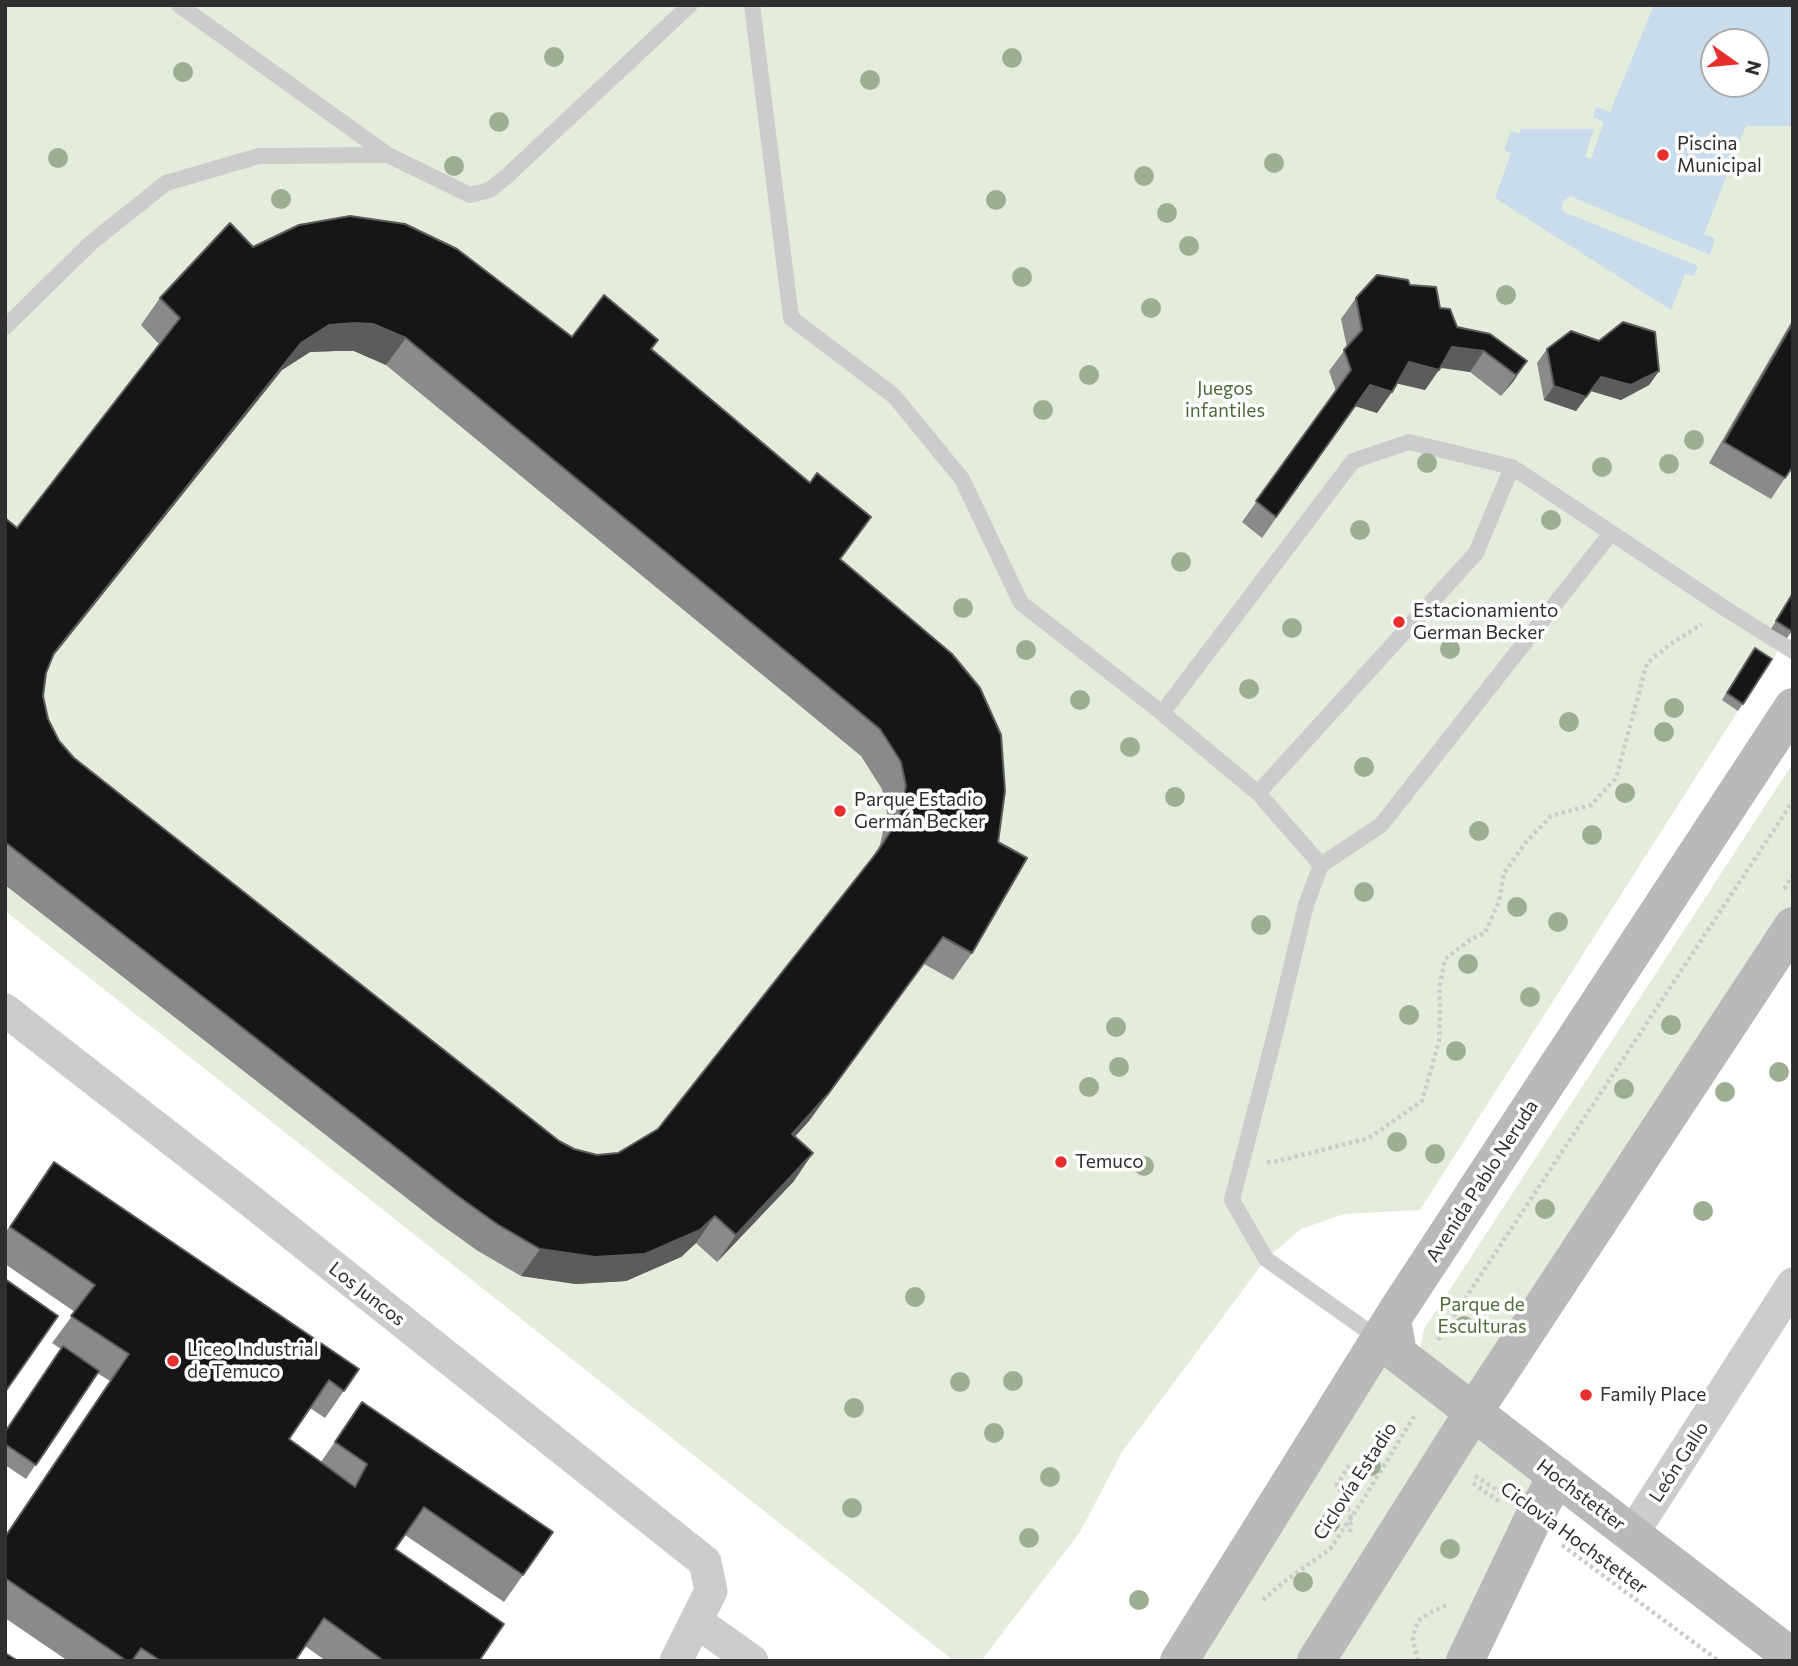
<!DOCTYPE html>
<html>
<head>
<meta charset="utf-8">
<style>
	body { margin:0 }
	#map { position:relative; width:1798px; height:1666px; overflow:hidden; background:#fff; font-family:Commissioner,sans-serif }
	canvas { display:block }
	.frame { position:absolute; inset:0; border:7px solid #2f2f2f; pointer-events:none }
	.north { position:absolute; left:1700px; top:28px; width:70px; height:70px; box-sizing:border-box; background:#fff; border:2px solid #acacac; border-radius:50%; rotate:105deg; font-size:19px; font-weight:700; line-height:28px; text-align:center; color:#2f2f2f }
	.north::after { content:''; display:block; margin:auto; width:24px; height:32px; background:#e72f30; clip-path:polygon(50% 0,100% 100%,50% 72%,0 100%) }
</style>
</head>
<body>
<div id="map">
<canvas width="1798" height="1666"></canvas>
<div class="frame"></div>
<div class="north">N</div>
</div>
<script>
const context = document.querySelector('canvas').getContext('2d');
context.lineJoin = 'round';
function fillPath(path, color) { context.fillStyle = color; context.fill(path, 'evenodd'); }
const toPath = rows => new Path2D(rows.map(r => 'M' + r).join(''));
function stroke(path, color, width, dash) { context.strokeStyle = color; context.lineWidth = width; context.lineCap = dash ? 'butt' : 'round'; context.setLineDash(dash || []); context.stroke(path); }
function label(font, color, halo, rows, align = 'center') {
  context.font = font + ' Commissioner,sans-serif'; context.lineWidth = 7; context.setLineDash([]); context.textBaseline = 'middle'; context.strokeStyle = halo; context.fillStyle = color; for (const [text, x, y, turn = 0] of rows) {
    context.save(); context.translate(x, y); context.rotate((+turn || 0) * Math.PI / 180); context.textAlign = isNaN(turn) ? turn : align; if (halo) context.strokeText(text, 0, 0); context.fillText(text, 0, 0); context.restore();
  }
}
fillPath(toPath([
	[5,5,1793,5,1793,629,1738,711,1420,1210,1344,1214,1301,1229,1266,1259,1122,1452,1080,1532,981,1661,954,1661,5,911],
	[1714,42,1756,42,1756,84,1714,84],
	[1793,763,1793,904,1486,1386,1463,1391,1418,1358,1424,1329],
	[1381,1352,1542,1484,1456,1661,1191,1661]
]), '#e4ecdc');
fillPath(toPath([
	[1654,5,1793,5,1793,126,1746,126,1704,234,1715,238,1710,255,1570,196,1563,202,1562,208,1564,212,1698,266,1694,276,1685,274,1671,310,1495,198,1511,153,1504,150,1511,131,1519,134,1521,129,1594,129,1585,157,1591,159,1604,122,1593,117,1596,107,1610,112],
	[1714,42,1756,42,1756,84,1714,84]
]), '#c8dcec');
stroke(toPath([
	[1784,889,1793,875],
	[1267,1162,1278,1161,1369,1138,1422,1101,1439,1041,1440,1005,1439,989,1445,959,1471,939,1485,933,1499,901,1504,873,1526,842,1551,816,1591,805,1616,778,1647,663,1672,643,1702,624],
	[1438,1340,1793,801],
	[1349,1465,1337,1485,1344,1497,1351,1518,1350,1535],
	[1475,1476,1506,1496],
	[1473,1483,1500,1502],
	[1562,1545,1719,1661],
	[1263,1600,1285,1581,1330,1549,1361,1503,1415,1415],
	[1418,1661,1413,1640,1415,1628,1420,1619,1429,1613,1449,1604]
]), '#ccc', 4.5, [3.5, 3.5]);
stroke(toPath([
	[179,5,388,155,470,195,490,190,508,175,690,5],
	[752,5,791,318,894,396,962,479,1021,603,1162,713,1258,793,1321,865,1306,905,1275,1034,1232,1200,1266,1259,1379,1339],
	[5,327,92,242,166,183,259,156,388,155],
	[1162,713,1353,461,1409,442,1512,467,1726,609,1793,651],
	[1258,793,1476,553,1512,467],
	[1321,865,1381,825,1611,533]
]), '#ccc', 16);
stroke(toPath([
	[5,1010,252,1202,705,1562,711,1591,676,1661],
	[1632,1534,1793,1284],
	[697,1622,752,1661]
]), '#ccc', 33);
stroke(toPath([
	[1392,1319,1398,1354,1793,1658],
	[1179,1661,1397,1311,1793,707],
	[1316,1661,1474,1411,1793,926],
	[1465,1661,1531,1523,1557,1476]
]), '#b9b9b9', 38);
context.fillStyle = '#9eae93';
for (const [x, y] of [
	[554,57],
	[1012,58],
	[183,72],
	[870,80],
	[499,122],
	[58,158],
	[1274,163],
	[454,166],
	[1144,176],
	[281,199],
	[996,200],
	[1167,213],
	[1189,246],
	[1022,277],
	[1506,295],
	[1151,308],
	[1089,375],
	[1043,410],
	[1694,440],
	[1427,463],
	[1669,464],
	[1602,467],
	[1551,520],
	[1360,530],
	[1181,562],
	[963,608],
	[1292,628],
	[1450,649],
	[1026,650],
	[1249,689],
	[1080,700],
	[1674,708],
	[1569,722],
	[1664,732],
	[1130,747],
	[1364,767],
	[1625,793],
	[1175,797],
	[1479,831],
	[1592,835],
	[1364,892],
	[1517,907],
	[1558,922],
	[1261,925],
	[1468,964],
	[1530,997],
	[1409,1015],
	[1671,1025],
	[1116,1027],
	[1456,1051],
	[1119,1067],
	[1779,1072],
	[1089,1087],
	[1624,1089],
	[1725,1092],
	[1397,1142],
	[1435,1154],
	[1144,1166],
	[1545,1209],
	[1703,1211],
	[915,1297],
	[1464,1326],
	[1013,1381],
	[960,1382],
	[854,1408],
	[994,1433],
	[1371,1466],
	[1050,1477],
	[852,1508],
	[1330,1523],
	[1029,1538],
	[1450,1549],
	[1303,1582],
	[1139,1600]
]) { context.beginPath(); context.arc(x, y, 10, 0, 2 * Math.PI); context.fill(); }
fillPath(toPath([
	[253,247,572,337,658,340,652,349,810,483,871,517,840,560,972,953,953,980,924,964,809,1121,795,1136,794,1181,717,1262,696,1243,681,1257,626,1281,576,1284,521,1276,478,1251,436,1221,5,885,5,518,17,528,159,344,141,325,160,298],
	[335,351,354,351,386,365,861,756,882,789,887,813,880,845,868,864,658,1129,618,1153,597,1155,574,1149,559,1141,74,758,59,741,48,719,43,696,46,673,51,659,282,370,310,352],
	[1410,285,1440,308,1457,327,1527,361,1501,396,1470,372,1440,368,1425,390,1397,383,1377,413,1355,406,1262,538,1242,522,1336,391,1329,371,1347,347,1341,319,1356,298],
	[1793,319,1793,466,1771,499,1709,463],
	[1547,349,1659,371,1649,385,1621,400,1591,391,1576,411,1544,400,1537,363],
	[1793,593,1793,630,1787,638,1771,629],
	[1750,655,1772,659,1738,711,1722,700],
	[54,1162,359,1369,325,1418,310,1408,289,1439,321,1462,362,1402,553,1532,504,1602,405,1535,395,1549,479,1661,326,1661,305,1646,295,1661,68,1661,5,1618,5,1536,110,1381,97,1373,26,1479,5,1465,5,1432,61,1349,52,1343,75,1312,5,1264,5,1233]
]), '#8a8a8a');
fillPath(toPath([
	[354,323,373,324,406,338,386,365,354,351,335,351,310,352,282,370,34,680,54,653,301,343,329,325],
	[1452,347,1484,351,1470,372,1438,367],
	[1527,361,1513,382,1501,396,1516,375],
	[1409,362,1439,370,1425,390,1395,383],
	[1659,371,1649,385,1621,400,1591,391,1576,411,1544,400,1554,386,1601,377],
	[1370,385,1392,392,1377,413,1355,406,1262,538],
	[943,937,809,1121,773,1161,792,1134],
	[813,1153,794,1181,717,1262,736,1235],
	[715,1216,696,1243,681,1257,626,1281,576,1284,521,1276,540,1249]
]), '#5c5c5c');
const building = toPath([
	[350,216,405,224,457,249,572,337,604,295,658,340,651,349,810,483,817,473,871,517,840,559,952,654,980,688,1001,735,1005,791,998,842,1027,858,972,953,943,937,828,1094,792,1134,813,1153,736,1235,715,1216,700,1230,645,1254,595,1257,540,1249,497,1224,455,1194,5,842,5,518,17,528,180,318,160,298,230,223,253,247,299,225,350,216],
	[354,323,373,324,406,338,880,729,901,762,906,786,899,818,878,851,658,1129,618,1153,597,1155,574,1149,559,1141,74,758,59,741,48,719,43,696,46,673,54,653,301,343,329,325,354,323],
	[1377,275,1408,280,1410,285,1436,287,1440,308,1450,309,1457,327,1490,334,1527,361,1516,375,1484,351,1452,347,1439,370,1409,362,1392,392,1370,385,1276,517,1256,501,1351,370,1344,350,1362,330,1356,298,1377,275],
	[1623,322,1655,332,1659,371,1631,385,1601,377,1586,397,1554,386,1547,349,1571,331,1599,341,1623,322],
	[1793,323,1793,466,1785,478,1724,442,1793,323],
	[1793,593,1793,630,1792,631,1776,621,1793,593],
	[1755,648,1772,659,1743,704,1727,693,1755,648],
	[54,1162,359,1369,344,1391,329,1380,289,1439,355,1487,367,1464,335,1442,362,1402,553,1532,523,1575,424,1507,395,1549,504,1624,479,1661,384,1661,324,1618,295,1661,161,1661,141,1648,132,1661,127,1661,5,1578,5,1537,129,1354,71,1316,95,1285,10,1227,54,1162],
	[5,1279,58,1316,5,1392,5,1279],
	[63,1346,99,1371,36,1465,5,1444,5,1432,63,1346],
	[5,1653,18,1661,5,1661,5,1653]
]);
fillPath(building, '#161616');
stroke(building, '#5c5c5c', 2);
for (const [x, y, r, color] of [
	[1663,155,7,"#e72f30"],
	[1399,622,7,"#e72f30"],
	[840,811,7,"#e72f30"],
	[1061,1162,7,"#e72f30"],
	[173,1361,7,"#e72f30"],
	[1586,1395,7,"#e72f30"]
]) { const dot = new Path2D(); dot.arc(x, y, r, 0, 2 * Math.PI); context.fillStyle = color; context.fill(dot); stroke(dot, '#fff', 2.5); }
label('19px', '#2f2f2f', '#fff', [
	["Piscina",1677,144],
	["Municipal",1677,166],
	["Estacionamiento",1413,611],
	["German Becker",1413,633],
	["Parque Estadio",854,800],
	["Germán Becker",854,822],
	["Temuco",1075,1162],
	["Liceo Industrial",187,1350],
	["de Temuco",187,1372],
	["Family Place",1600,1395]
], 'left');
label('19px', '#4e6b3b', '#fff', [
	["Juegos",1225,389],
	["infantiles",1225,411],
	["Parque de",1482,1305],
	["Esculturas",1482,1327]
]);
label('19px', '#2f2f2f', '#fff', [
	["Avenida Pablo Neruda",1482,1181,-57],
	["Los Juncos",367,1294,38],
	["León Gallo",1679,1462,-57],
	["Ciclovía Estadio",1355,1481,-57],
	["Hochstetter",1581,1495,37],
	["Ciclovia Hochstetter",1574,1538,36]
]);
</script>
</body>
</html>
